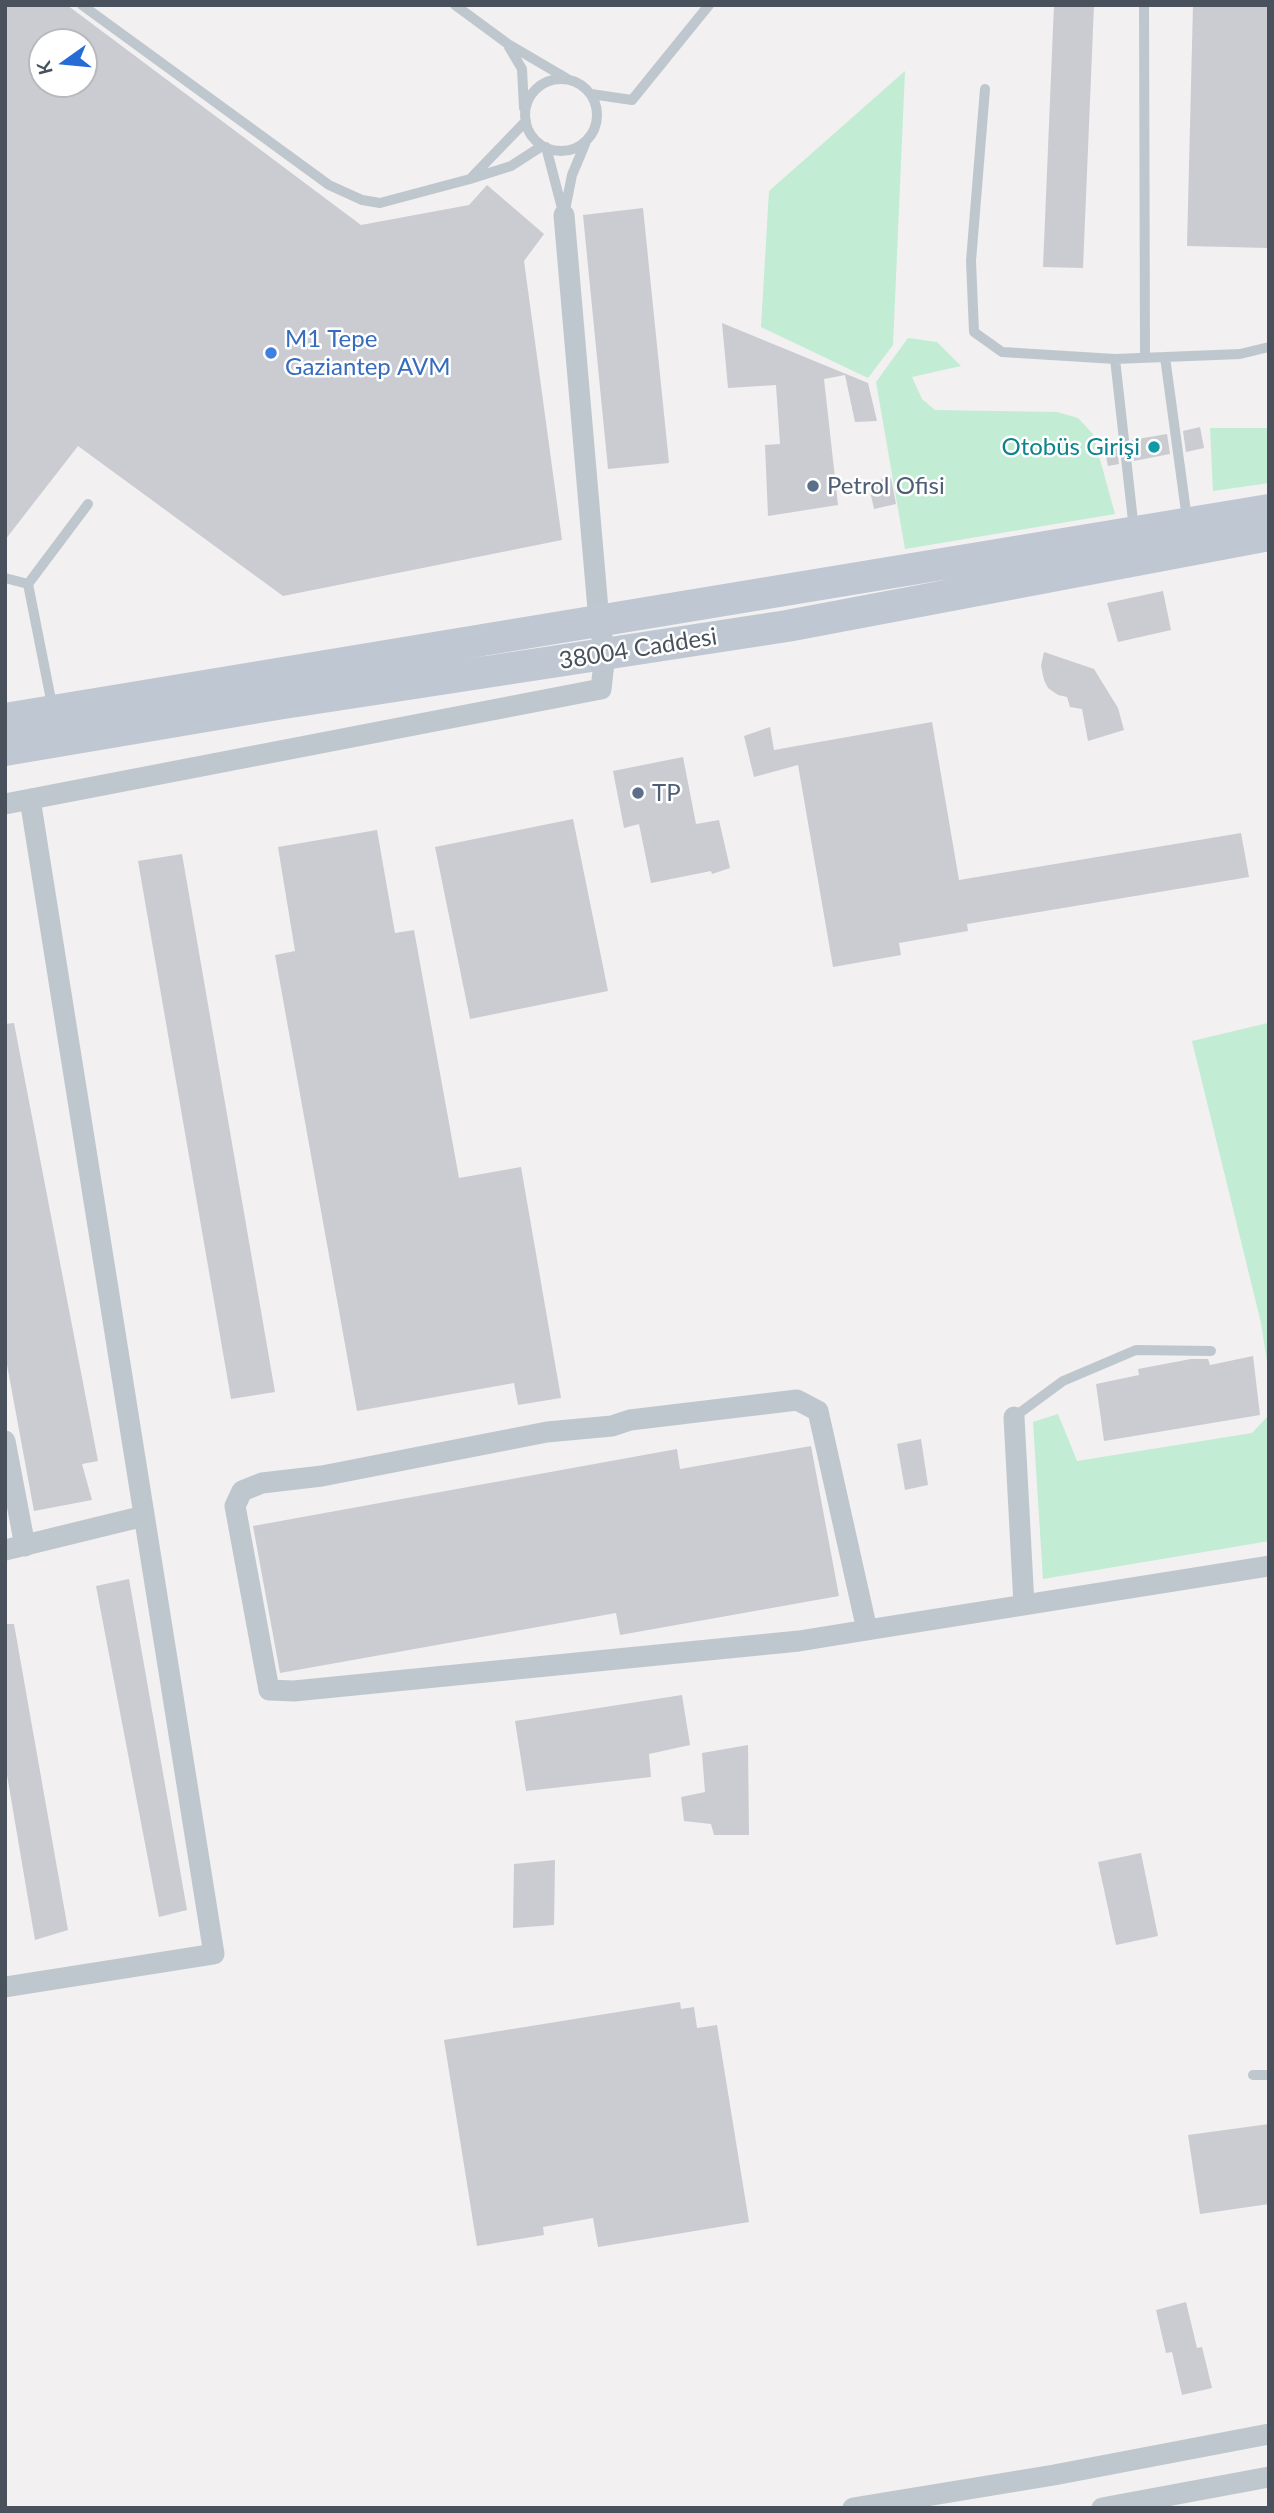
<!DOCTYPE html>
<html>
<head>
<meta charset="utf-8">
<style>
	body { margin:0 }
	#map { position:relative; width:1274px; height:2513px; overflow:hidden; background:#f2f0f0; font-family:Lato,sans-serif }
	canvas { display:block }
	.frame { position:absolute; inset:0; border:7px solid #49525c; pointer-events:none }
	.north { position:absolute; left:28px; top:28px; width:70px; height:70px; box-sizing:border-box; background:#fff; border:2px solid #b6babe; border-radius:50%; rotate:255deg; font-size:19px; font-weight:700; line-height:28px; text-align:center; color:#49525c }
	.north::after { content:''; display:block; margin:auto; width:24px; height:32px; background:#266bd6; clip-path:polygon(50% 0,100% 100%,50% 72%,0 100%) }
</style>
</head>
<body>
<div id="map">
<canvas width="1274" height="2513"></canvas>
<div class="frame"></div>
<div class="north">K</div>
</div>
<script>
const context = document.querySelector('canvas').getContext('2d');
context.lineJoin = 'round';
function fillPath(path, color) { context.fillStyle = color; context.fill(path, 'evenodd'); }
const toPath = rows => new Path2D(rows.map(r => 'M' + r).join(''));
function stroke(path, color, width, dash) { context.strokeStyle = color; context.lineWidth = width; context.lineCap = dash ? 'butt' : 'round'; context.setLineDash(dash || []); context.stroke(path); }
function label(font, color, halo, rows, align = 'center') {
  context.font = font + ' Lato,sans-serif'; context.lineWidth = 5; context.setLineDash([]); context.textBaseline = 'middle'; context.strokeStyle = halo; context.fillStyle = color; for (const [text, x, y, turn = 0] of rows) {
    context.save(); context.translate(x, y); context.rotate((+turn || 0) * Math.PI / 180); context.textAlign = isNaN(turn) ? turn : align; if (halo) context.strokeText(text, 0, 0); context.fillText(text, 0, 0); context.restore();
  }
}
fillPath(toPath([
	[905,71,893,345,868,378,761,327,769,191],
	[908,338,937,342,961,366,912,377,922,399,935,410,1057,412,1078,418,1093,434,1115,514,905,549,876,382],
	[1210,428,1269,428,1269,483,1213,491],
	[1268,1023,1269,1026,1269,1375,1261,1323,1192,1041],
	[1058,1414,1077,1461,1252,1433,1269,1415,1269,1541,1043,1579,1033,1422]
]), '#c2ecd4');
fillPath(toPath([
	[5,5,67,5,361,225,469,205,487,185,544,234,524,261,562,540,283,596,78,446,5,540],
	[42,42,84,42,84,84,42,84],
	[1054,5,1094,5,1083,268,1043,267],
	[1193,5,1269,5,1269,248,1187,246],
	[643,208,669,463,608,469,583,215],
	[722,323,868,383,877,421,855,422,845,375,824,379,838,505,768,516,765,445,780,444,776,385,728,388],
	[1200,427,1204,448,1186,452,1183,431],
	[1167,434,1170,454,1134,461,1132,440],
	[1116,443,1119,464,1108,466,1104,446],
	[891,478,896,504,874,509,868,482],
	[1163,591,1171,630,1118,642,1107,603],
	[1044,652,1094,669,1118,708,1124,730,1088,741,1082,709,1070,707,1067,697,1058,695,1048,688,1044,680,1041,666],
	[932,722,959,880,1241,833,1249,877,967,924,968,931,899,943,901,955,833,967,798,765,754,777,744,736,770,727,774,750],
	[683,757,696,824,719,820,730,868,712,874,711,871,651,883,639,824,624,828,613,771],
	[573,819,608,991,470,1019,435,847],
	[377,830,395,933,414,930,459,1178,521,1167,561,1398,518,1405,514,1383,357,1411,275,955,295,951,278,847],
	[182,854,275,1392,231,1399,138,861],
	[14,1023,98,1461,82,1464,92,1500,34,1511,5,1354,5,1024],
	[1253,1356,1260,1415,1104,1441,1096,1384,1139,1375,1138,1369,1191,1359,1208,1359,1210,1365],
	[921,1439,928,1485,905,1490,897,1444],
	[811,1446,839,1596,620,1635,616,1613,280,1673,253,1526,677,1449,680,1469],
	[129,1579,187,1910,159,1917,96,1586],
	[5,1624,14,1624,68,1930,35,1940,5,1763],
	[682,1695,690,1745,649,1754,651,1777,526,1791,515,1721],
	[748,1745,749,1835,714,1835,711,1824,684,1821,681,1797,705,1792,702,1753],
	[1141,1853,1158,1936,1116,1945,1098,1862],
	[555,1860,554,1925,513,1928,514,1864],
	[680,2002,681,2009,694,2007,697,2028,717,2025,749,2222,598,2247,593,2218,543,2227,544,2235,477,2246,444,2040],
	[1269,2124,1269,2204,1200,2214,1188,2135],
	[1186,2302,1197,2348,1202,2347,1212,2388,1182,2395,1172,2352,1166,2353,1156,2310]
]), '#caccd2');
stroke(toPath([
	[82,5,329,185,362,200,380,203,470,179,511,166,542,146],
	[455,5,508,44,566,78],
	[1144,5,1145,358],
	[509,47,522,69,524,108],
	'525 115a36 36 0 1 1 72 0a36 36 0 1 1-72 0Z',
	[985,89,971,261,974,332,1002,352,1115,359,1240,354,1269,347],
	[591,94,632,100,709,5],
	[546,147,563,212],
	[472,177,526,121],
	[564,215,572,175,585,144],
	[1165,357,1187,519],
	[1115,359,1134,530],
	[5,578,28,584],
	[53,710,28,584,88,504],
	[1014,1417,1063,1381,1136,1350,1211,1351],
	[1253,2075,1269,2075]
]), '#bfc7ce', 10);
stroke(toPath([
	[5,804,601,689,605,654,599,621,564,215],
	[1014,1417,1024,1605],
	[5,1441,25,1546],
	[5,1550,144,1516],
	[867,1630,818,1411,797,1400,630,1420,612,1426,547,1432,322,1476,262,1483,242,1491,235,1506,269,1690,294,1691,799,1641,867,1630,1269,1566],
	[5,1987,214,1954,30,799],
	[853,2508,1054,2475,1269,2434],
	[1102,2508,1269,2477]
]), '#bfc7ce', 21);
stroke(toPath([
	[5,719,1269,510],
	[5,750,277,704,787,626,1269,535]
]), '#bfc7d2', 32);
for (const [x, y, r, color] of [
	[271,353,7,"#3f7fe0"],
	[1154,447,7,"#0f9aa8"],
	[813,486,7,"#5c6f8a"],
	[638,793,7,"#5c6f8a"]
]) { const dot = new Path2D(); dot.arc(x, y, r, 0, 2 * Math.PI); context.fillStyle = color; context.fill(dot); stroke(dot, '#fff', 2.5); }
label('24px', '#366cbe', '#fff', [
	["M1 Tepe",285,339],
	["Gaziantep AVM",285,367]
], 'left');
label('24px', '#0d838f', '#fff', [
	["Otobüs Girişi",1140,447]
], 'right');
label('24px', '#4e5e75', '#fff', [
	["Petrol Ofisi",827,486],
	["TP",652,793]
], 'left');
label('24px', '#49525c', '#fff', [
	["38004 Caddesi",638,649,-9]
]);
</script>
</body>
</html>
